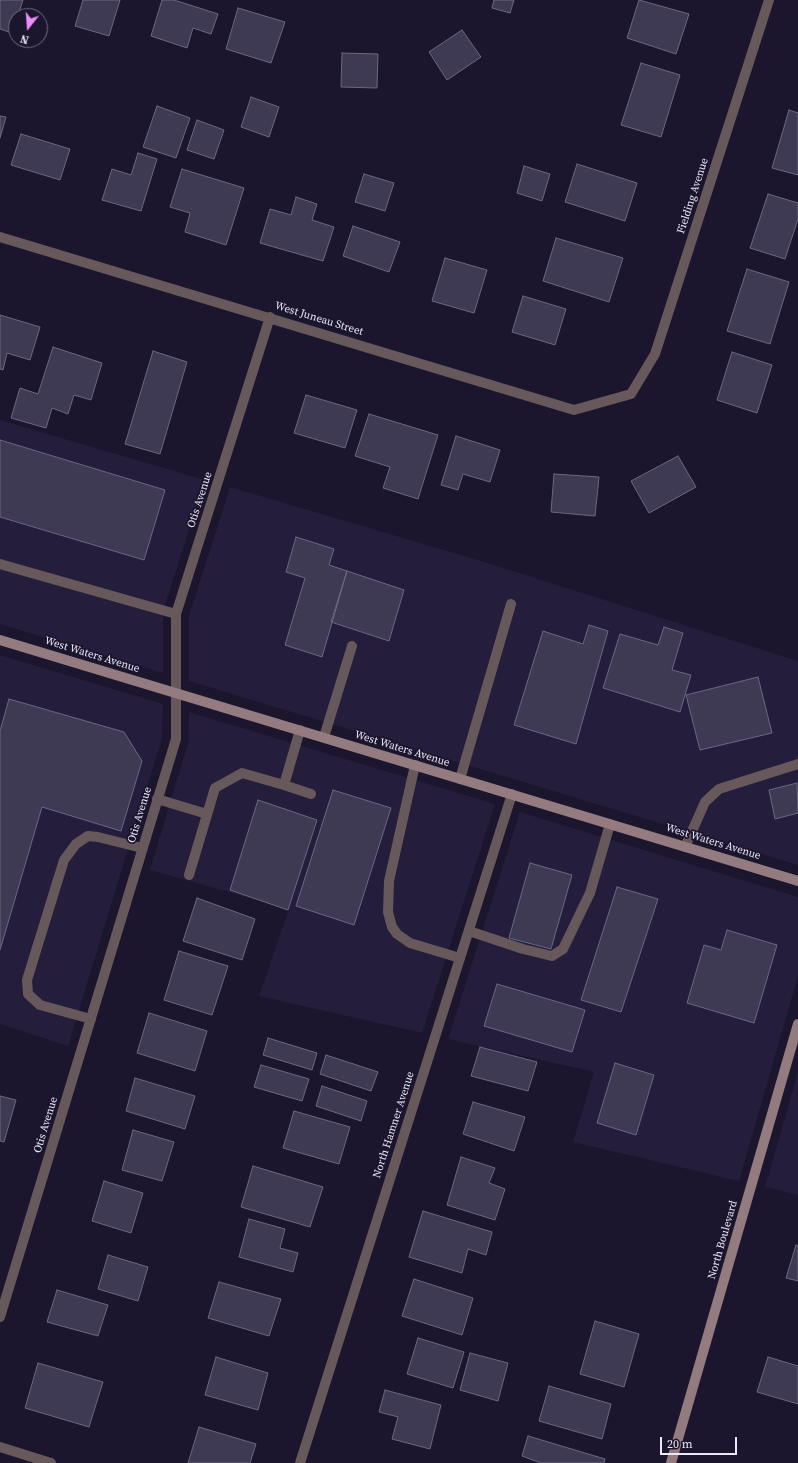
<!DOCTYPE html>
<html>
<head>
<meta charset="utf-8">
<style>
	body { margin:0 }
	#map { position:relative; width:798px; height:1463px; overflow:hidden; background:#1b162e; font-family:"Source Serif 4",serif }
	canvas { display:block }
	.north { position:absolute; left:8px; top:8px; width:40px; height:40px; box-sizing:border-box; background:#1b162e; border:1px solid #6e6a7f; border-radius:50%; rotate:197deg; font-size:11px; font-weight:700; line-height:16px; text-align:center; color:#ebe8f9 }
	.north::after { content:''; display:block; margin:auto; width:14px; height:18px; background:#ee8bf8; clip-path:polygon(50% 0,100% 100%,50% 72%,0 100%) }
	.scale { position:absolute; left:660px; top:1437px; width:77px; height:18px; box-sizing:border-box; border:2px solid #ebe8f9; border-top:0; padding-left:5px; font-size:12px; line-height:14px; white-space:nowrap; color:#ebe8f9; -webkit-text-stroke:3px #1b162e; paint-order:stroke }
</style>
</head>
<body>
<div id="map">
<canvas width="798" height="1463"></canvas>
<div class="north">N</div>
<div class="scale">20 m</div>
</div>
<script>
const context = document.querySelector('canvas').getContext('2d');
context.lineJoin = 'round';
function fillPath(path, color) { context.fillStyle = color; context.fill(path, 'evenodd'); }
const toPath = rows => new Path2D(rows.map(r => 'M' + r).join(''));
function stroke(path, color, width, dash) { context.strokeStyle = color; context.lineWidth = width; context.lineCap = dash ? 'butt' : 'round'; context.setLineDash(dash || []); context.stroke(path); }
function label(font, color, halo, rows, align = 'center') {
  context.font = font + ' "Source Serif 4",serif'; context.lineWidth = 3.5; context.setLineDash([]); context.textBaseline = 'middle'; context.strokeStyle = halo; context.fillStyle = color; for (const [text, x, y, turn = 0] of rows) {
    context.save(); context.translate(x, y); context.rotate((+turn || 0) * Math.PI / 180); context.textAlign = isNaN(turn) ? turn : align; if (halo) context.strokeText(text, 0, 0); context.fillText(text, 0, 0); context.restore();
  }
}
fillPath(toPath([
	[0,420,205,480,163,611,163,673,0,624],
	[230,487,478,560,798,661,798,865,189,681,189,616],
	[0,655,163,704,162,738,68,1046,0,1024],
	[189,712,495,804,422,1033,259,996,289,909,150,870,188,743],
	[520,812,798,897,798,976,739,1181,573,1142,594,1072,448,1039],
	[798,1072,798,1195,765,1187]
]), '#241d3b');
const building = toPath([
	[0,0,23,0,18,16,16,16,12,33,0,29,0,0],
	[83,0,120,0,109,36,75,26,83,0],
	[162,0,174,0,218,14,211,34,193,28,187,48,151,36,162,0],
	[494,0,514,0,510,13,492,8,494,0],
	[639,0,689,14,676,54,627,38,639,0],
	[238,8,285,22,271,63,226,49,238,8],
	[462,30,481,57,447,80,429,52,462,30],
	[342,53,378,54,377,88,341,87,342,53],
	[641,63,680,75,661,137,621,125,641,63],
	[251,97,279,107,269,137,241,127,251,97],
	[157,106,190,118,176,158,143,147,157,106],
	[789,110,798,113,798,175,772,168,789,110],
	[0,116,6,117,0,138,0,116],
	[197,120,224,130,214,159,187,150,197,120],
	[21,134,70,149,60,180,11,165,21,134],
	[138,153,157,159,141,211,102,200,112,169,131,175,138,153],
	[577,164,637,183,625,221,565,202,577,164],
	[524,166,550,174,542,201,517,193,524,166],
	[182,169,244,188,226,245,185,232,190,213,170,207,182,169],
	[364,174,394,183,385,211,355,202,364,174],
	[768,194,798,203,798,219,785,259,750,248,768,194],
	[296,197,317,204,312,220,334,227,323,261,260,243,270,209,291,215,296,197],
	[353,226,400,242,389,272,343,256,353,226],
	[556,238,623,258,609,302,543,281,556,238],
	[445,258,487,270,474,313,432,301,445,258],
	[747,269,789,282,770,344,727,331,747,269],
	[523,296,566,309,555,345,512,332,523,296],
	[0,315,40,327,30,360,7,353,3,370,0,369,0,315],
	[53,347,102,363,91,400,74,395,68,414,52,408,46,428,11,418,20,388,38,394,53,347],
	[153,351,187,362,160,454,125,444,153,351],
	[732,352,772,365,757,413,717,400,732,352],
	[306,395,357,410,345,448,294,433,306,395],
	[369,414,438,435,418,499,383,488,390,467,355,456,369,414],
	[456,436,500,450,490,482,463,474,458,490,441,485,456,436],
	[0,440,165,490,144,560,0,517,0,440],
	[678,456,696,487,649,513,631,481,678,456],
	[554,474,599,477,595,516,551,512,554,474],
	[296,537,334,549,329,565,347,571,322,657,285,645,305,578,286,572,296,537],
	[347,571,404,590,389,641,331,622,347,571],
	[589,625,608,631,576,744,514,725,543,631,583,644,589,625],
	[664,627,683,633,672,670,691,675,680,712,603,688,620,634,658,645,664,627],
	[758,677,772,733,700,750,686,695,758,677],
	[9,699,124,732,142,761,121,831,42,807,0,950,0,731,9,699],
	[797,783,798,813,775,819,769,790,797,783],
	[333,790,391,808,354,925,296,906,333,790],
	[258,800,317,820,288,910,230,890,258,800],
	[530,863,572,875,551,949,509,938,530,863],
	[617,887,658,899,621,1012,581,1000,617,887],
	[197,898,255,919,242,960,183,941,197,898],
	[727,930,777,945,754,1023,687,1003,704,945,721,950,727,930],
	[179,951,228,966,212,1015,164,1000,179,951],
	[497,984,585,1010,572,1052,484,1026,497,984],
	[149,1013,207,1031,195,1071,137,1053,149,1013],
	[268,1038,317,1053,312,1070,263,1055,268,1038],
	[480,1047,537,1062,528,1091,471,1076,480,1047],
	[326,1055,378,1072,371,1091,320,1074,326,1055],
	[615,1063,654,1075,636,1135,597,1123,615,1063],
	[261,1065,309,1079,302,1101,254,1087,261,1065],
	[135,1078,195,1096,185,1129,126,1111,135,1078],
	[322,1086,367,1101,361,1121,316,1106,322,1086],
	[0,1096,16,1100,4,1142,0,1141,0,1096],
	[473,1102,525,1117,514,1151,463,1134,473,1102],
	[294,1111,350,1127,339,1164,283,1148,294,1111],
	[133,1130,174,1142,162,1181,122,1170,133,1130],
	[461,1157,495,1168,489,1183,505,1189,495,1220,447,1205,461,1157],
	[253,1166,323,1187,310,1227,241,1207,253,1166],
	[104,1181,143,1193,131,1233,92,1221,104,1181],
	[423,1211,492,1232,486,1255,468,1249,462,1273,409,1257,423,1211],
	[249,1219,285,1229,280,1248,298,1253,293,1272,239,1257,249,1219],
	[796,1245,798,1246,798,1281,786,1278,796,1245],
	[108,1255,148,1267,138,1301,98,1289,108,1255],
	[414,1279,473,1298,462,1335,402,1316,414,1279],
	[219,1282,281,1299,269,1336,208,1318,219,1282],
	[57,1290,108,1305,98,1336,47,1322,57,1290],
	[595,1321,639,1334,624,1387,580,1374,595,1321],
	[418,1338,464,1352,453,1388,407,1374,418,1338],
	[470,1353,508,1363,498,1401,460,1390,470,1353],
	[216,1357,268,1373,258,1410,205,1395,216,1357],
	[768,1357,798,1366,798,1404,757,1392,768,1357],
	[38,1363,103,1382,89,1427,25,1408,38,1363],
	[549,1386,611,1404,602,1439,539,1421,549,1386],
	[385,1390,441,1405,430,1449,392,1439,398,1417,379,1412,385,1390],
	[199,1427,256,1444,250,1463,188,1463,199,1427],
	[528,1436,605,1459,604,1463,541,1463,522,1456,528,1436]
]);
fillPath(building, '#3e3a54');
stroke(building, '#6c6784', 1);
stroke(toPath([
	[0,564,176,614],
	[324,737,352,646],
	[415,765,389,881,388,912,392,927,397,934,410,943,460,958],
	[460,779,511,604],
	[284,785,311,794],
	[157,799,207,814],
	[685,847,705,802,719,789,798,764],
	[189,875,215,788,242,773,284,785,300,730],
	[469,931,523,949,552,956,563,949,590,893,610,824],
	[91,1019,40,1005,28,994,27,980,64,860,76,844,88,836,98,837,142,848]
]), '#67585b', 10);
stroke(toPath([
	[0,237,574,410,631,394,655,354,769,0],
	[0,1317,176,739,176,614,270,317],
	[0,1447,51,1463],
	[300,1463,512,794]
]), '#67585b', 10);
stroke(toPath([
	[0,640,798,881],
	[671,1463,798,1024]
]), '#937b80', 10);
label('11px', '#ebe8f9', '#1b162e', [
	["Fielding Avenue",693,196,-72],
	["West Juneau Street",319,319,17],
	["Otis Avenue",200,500,-72],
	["West Waters Avenue",92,655,17],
	["West Waters Avenue",402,749,17],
	["Otis Avenue",140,815,-73],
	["West Waters Avenue",713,842,17],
	["Otis Avenue",46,1125,-73],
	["North Hamner Avenue",394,1125,-72],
	["North Boulevard",723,1240,-74]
]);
</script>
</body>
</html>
